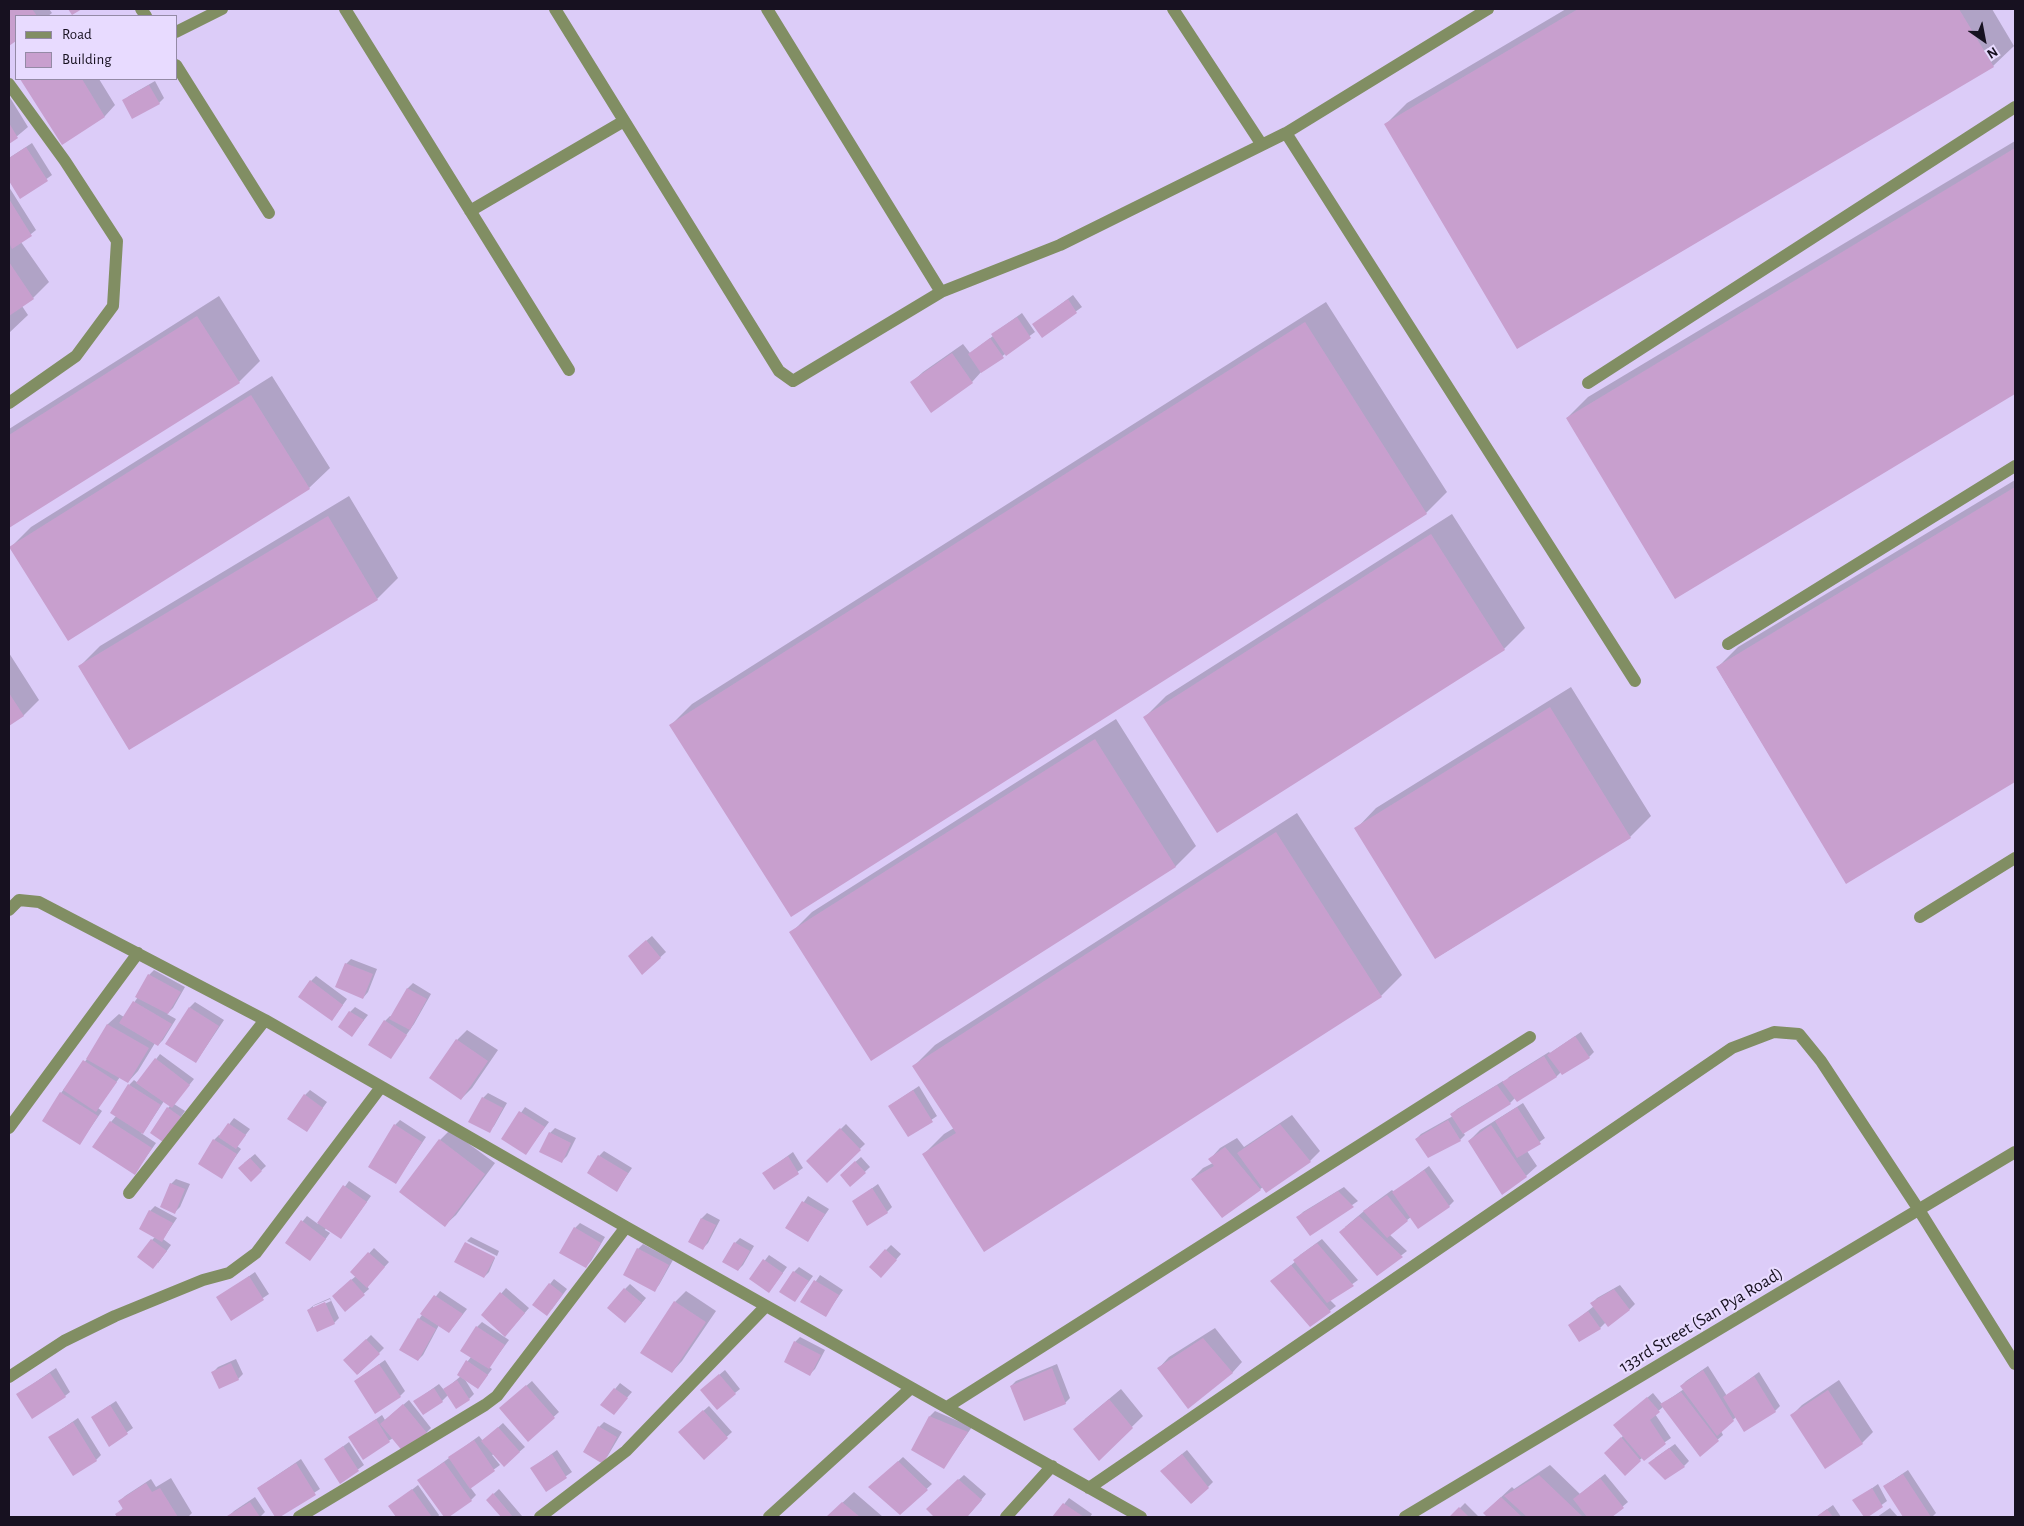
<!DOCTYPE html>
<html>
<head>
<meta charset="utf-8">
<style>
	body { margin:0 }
	#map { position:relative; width:2024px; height:1526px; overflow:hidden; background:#dcccf8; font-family:"Alegreya Sans",sans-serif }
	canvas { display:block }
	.frame { position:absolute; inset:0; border:10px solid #171120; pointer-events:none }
	.legend { position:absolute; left:15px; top:15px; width:162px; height:65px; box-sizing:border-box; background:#e8dbff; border:1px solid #948aa6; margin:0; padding:6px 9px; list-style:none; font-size:15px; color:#171120 }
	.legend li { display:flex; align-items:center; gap:10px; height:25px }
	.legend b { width:25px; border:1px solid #948aa6 }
	.north { position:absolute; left:1959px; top:15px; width:50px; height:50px; -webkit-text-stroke:4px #e8dbff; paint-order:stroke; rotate:147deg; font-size:14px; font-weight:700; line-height:20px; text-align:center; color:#171120 }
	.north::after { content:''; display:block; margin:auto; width:18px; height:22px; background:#171120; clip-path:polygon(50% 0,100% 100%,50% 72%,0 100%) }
</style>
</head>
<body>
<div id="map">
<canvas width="2024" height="1526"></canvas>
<div class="frame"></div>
<ul class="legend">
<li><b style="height:6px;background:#818e63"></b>Road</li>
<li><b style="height:14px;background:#c89fce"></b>Building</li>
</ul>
<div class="north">N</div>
</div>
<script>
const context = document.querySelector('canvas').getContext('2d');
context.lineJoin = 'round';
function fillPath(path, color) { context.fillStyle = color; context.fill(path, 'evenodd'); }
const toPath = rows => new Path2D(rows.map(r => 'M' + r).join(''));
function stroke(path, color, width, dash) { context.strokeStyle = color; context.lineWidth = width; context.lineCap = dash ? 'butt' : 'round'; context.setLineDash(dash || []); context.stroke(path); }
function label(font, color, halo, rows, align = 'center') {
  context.font = font + ' "Alegreya Sans",sans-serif'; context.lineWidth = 4.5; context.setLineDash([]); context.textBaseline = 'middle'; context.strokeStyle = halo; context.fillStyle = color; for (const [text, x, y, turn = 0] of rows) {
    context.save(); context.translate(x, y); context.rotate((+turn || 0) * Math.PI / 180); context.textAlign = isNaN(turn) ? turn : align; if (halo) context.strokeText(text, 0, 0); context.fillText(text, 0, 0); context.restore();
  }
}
fillPath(toPath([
	[9,9,49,9,52,13,48,16,16,16,16,40,9,44],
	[1566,9,1992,9,2014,46,1993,66,1386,124,1407,103],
	[21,79,99,79,115,105,105,116,62,143],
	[155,81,164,98,159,103,124,101,129,96],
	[9,96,28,127,9,143],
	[2015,141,2015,393,1675,598,1567,418,1588,397],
	[32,143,52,175,20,198,9,179,9,158],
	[9,187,36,230,21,242,49,282,33,298,22,306,28,315,9,333],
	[1073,295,1082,307,1042,336,1034,324],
	[219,296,260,361,239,382,9,527,9,429],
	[1326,302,1447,492,1426,513,671,725,692,704],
	[1022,313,1035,332,982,371,972,382,912,382,923,372,963,344,970,353,993,336,998,330],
	[272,376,330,468,309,488,11,547,31,527],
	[2015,480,2015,780,1846,882,1717,668,1738,647],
	[349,496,398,578,377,599,129,748,80,666,100,646],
	[1452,514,1525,628,1504,649,1145,717,1166,696],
	[9,653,39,700,23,716,9,725],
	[1571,687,1651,816,1630,837,1436,958,1356,829,1376,808],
	[1116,719,1196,846,1176,866,872,1059,791,933,812,912],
	[1297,813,1402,975,1381,996,923,1155,944,1134,954,1128,914,1066,935,1045],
	[652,936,666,952,643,973,634,951],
	[351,959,377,969,368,992,363,998,346,964],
	[154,970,185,987,173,1008,167,1014,176,1019,163,1040,158,1045,155,1043,138,1071,128,1082,120,1077,98,1108,102,1111,80,1143,61,1093,90,1055,108,1024,119,1014,124,1017,138,997,149,975],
	[316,976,347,999,332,1020,311,981],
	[413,983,431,994,414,1024,390,1058,385,1021,390,1016,392,1017,408,988],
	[195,1002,224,1020,196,1062,190,1007],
	[355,1007,368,1015,352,1035,350,1012],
	[467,1030,498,1050,472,1088,461,1099,457,1040],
	[1581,1032,1594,1052,1589,1057,1561,1072,1557,1076,1515,1098,1510,1103,1463,1132,1465,1135,1460,1140,1416,1139,1421,1134,1453,1116,1452,1114,1457,1109,1503,1081,1504,1083,1509,1077,1549,1052,1550,1053],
	[160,1054,194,1079,174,1104,185,1111,168,1135,168,1108,170,1106,164,1101,147,1127,141,1133,156,1143,135,1173,111,1122,116,1116,129,1085,134,1080,138,1083],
	[919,1086,937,1116,908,1136,889,1106],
	[310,1090,327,1102,306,1131,305,1095],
	[488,1093,507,1103,494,1126,489,1131,483,1098],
	[1523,1103,1545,1138,1527,1151,1537,1166,1526,1176,1469,1141,1480,1130],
	[525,1107,549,1122,526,1153,503,1139],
	[1292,1115,1320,1151,1310,1161,1263,1187,1222,1217,1192,1179,1203,1168,1213,1163,1210,1159,1220,1148,1237,1138,1244,1147],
	[234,1118,250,1129,237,1146,241,1149,221,1177,214,1140,219,1135,220,1136],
	[400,1120,426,1137,396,1182,395,1125],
	[846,1124,865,1144,827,1181,808,1161],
	[555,1128,576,1138,567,1156,562,1161,550,1133],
	[450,1130,495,1163,456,1215,445,1225,440,1140],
	[604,1151,632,1168,617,1190,599,1156],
	[793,1152,803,1168,774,1188,764,1173],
	[255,1154,266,1166,251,1180,244,1163],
	[861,1157,870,1167,850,1186,846,1170],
	[1429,1166,1454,1201,1449,1206,1411,1217,1389,1234,1407,1251,1377,1274,1345,1227,1370,1206,1392,1190,1394,1192],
	[176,1179,190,1184,180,1207,175,1212,171,1184],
	[349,1181,371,1196,341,1238,326,1228,325,1230,330,1233,310,1260,286,1242,307,1216,318,1224],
	[878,1184,892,1207,887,1212,854,1201],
	[1344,1187,1358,1201,1310,1234,1298,1217,1303,1212],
	[808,1196,829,1209,808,1240,787,1227],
	[155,1206,177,1218,163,1239,171,1245,158,1263,152,1240,155,1237,150,1211],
	[707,1213,720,1220,708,1243,703,1248,702,1218],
	[580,1223,605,1237,591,1261,586,1266,575,1228],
	[471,1237,499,1251,497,1256,467,1241],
	[740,1238,754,1246,743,1265,738,1270,735,1243],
	[1322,1239,1358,1280,1330,1300,1336,1306,1310,1326,1272,1281,1296,1261,1300,1255],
	[466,1243,495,1258,489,1272,484,1277],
	[643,1244,673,1260,659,1285,654,1290,638,1249],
	[891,1245,901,1254,886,1271,886,1250],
	[374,1248,389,1262,367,1286,369,1289,345,1310,338,1291,356,1276,352,1272],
	[769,1255,787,1267,769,1292,751,1279],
	[799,1267,813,1276,799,1295,794,1272],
	[255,1272,269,1294,231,1319,218,1298],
	[820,1275,843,1290,825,1316,802,1302],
	[554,1279,567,1289,552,1309,550,1284],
	[630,1284,646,1298,630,1317,625,1289],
	[1620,1285,1635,1304,1630,1309,1608,1325,1606,1322,1600,1328,1569,1326,1594,1306,1592,1303,1597,1298],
	[506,1288,529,1308,510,1330,483,1315],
	[440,1291,467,1309,449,1332,439,1325,423,1355,418,1360,419,1319],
	[686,1291,716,1311,682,1361,672,1372,675,1302],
	[330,1298,339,1318,334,1323,308,1310,314,1305],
	[330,1299,331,1301,313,1309,313,1306],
	[482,1322,509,1340,489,1367,492,1369,478,1388,464,1378,474,1394,469,1399,449,1394,442,1401,415,1401,439,1384,444,1390,461,1376,458,1374,471,1357,477,1327],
	[1215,1328,1242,1362,1232,1373,1159,1368,1169,1357],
	[371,1335,384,1348,358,1374,345,1360],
	[800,1337,825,1350,815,1369,810,1374,795,1342],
	[236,1359,243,1374,238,1379,213,1372,218,1367],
	[385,1360,405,1391,400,1396,355,1381],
	[1057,1364,1070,1398,1065,1403,1011,1386,1016,1381],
	[1708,1366,1727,1396,1759,1372,1780,1406,1775,1411,1736,1417,1721,1431,1723,1435,1700,1455,1664,1406,1655,1414,1671,1438,1643,1457,1625,1474,1606,1453,1624,1435,1620,1420,1653,1393,1662,1404,1684,1389,1681,1386,1686,1381],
	[56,1368,70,1392,65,1396,18,1394],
	[725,1370,740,1389,735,1393,707,1385],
	[1839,1380,1873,1432,1862,1443,1792,1415,1802,1405],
	[532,1381,559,1412,528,1440,506,1403],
	[620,1383,632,1392,618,1408,602,1405],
	[1121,1389,1143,1416,1099,1459,1085,1419],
	[409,1400,431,1428,426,1433,393,1438,363,1458,350,1437,382,1415,385,1420],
	[116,1401,133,1428,109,1445,92,1417],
	[709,1406,732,1432,704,1458,685,1427],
	[935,1411,972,1427,944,1467,930,1416],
	[78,1418,101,1455,96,1460,50,1437],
	[604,1422,622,1432,607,1457,602,1462,599,1427],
	[503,1423,525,1447,504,1465,494,1454,492,1455,500,1465,470,1487,476,1495,471,1500,445,1517,419,1480,479,1436,483,1441],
	[349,1442,364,1465,341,1482,326,1459],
	[1675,1444,1689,1461,1684,1466,1655,1458],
	[557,1450,572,1472,546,1490,532,1468],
	[1187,1450,1213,1482,1192,1503,1167,1466],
	[903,1457,932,1484,900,1513,875,1483],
	[301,1459,320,1489,277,1517,258,1488],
	[1550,1465,1580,1494,1605,1474,1628,1502,1610,1517,1489,1517,1484,1513,1512,1487,1514,1489],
	[1908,1470,1936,1513,1932,1517,1904,1517,1884,1486],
	[964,1475,986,1494,967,1517,935,1517,927,1509],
	[171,1478,192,1513,188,1517,118,1517,117,1515,124,1507,120,1501,125,1496,151,1479,156,1487],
	[1878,1484,1887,1501,1865,1517,1854,1501],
	[418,1485,439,1515,438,1517,398,1517,390,1507],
	[499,1489,522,1516,520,1517,502,1517,487,1500],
	[854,1492,883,1517,827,1517],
	[255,1497,265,1512,260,1517,230,1517,229,1516,234,1511],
	[1069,1498,1092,1514,1090,1517,1054,1517],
	[1465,1503,1479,1517,1451,1517],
	[1833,1505,1841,1517,1816,1517],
	[1890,1508,1898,1517,1877,1517]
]), '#0003');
fillPath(toPath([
	[9,9,32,9,37,16,16,16,16,41,9,46],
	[68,9,82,9,72,15],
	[1578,9,1959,9,1994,67,1517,349,1384,124],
	[20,79,82,79,105,117,62,145],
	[149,85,160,104,132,119,122,100],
	[9,123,18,138,9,144],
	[26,147,48,181,20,199,9,181,9,158],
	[2015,148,2015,394,1675,599,1566,418],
	[9,199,32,236,12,249,9,243],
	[9,262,34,299,9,316],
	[1068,299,1077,313,1042,338,1032,324],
	[197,316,240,383,9,528,9,435],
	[1017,317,1031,338,1006,356,991,334],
	[1305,322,1427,514,791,917,669,725],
	[990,338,1004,358,981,373,968,354],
	[952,353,973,383,931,413,910,382],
	[251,395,310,489,68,641,9,547],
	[2015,487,2015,782,1846,884,1716,667],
	[328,516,378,600,129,750,78,666],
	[1431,534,1505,650,1217,833,1143,717],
	[9,693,24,716,9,726],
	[1550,707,1631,838,1435,959,1354,828],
	[1095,739,1176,867,871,1061,789,932],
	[1276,832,1382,997,984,1252,922,1154,956,1133,912,1066],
	[646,940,661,958,642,975,628,956],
	[345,963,373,974,363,999,335,987],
	[148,974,181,992,168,1014,135,997],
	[310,980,343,1005,332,1021,298,997],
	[407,988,427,999,410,1030,389,1019],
	[133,1001,172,1024,158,1046,119,1023],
	[189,1007,219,1026,196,1063,165,1044],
	[349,1011,364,1020,352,1037,338,1027],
	[384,1020,407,1035,391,1059,368,1045],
	[107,1024,149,1048,128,1083,86,1059],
	[1575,1036,1590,1058,1562,1075,1547,1055],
	[456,1039,488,1061,461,1100,429,1078],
	[1544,1056,1557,1077,1517,1102,1502,1082],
	[155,1058,190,1085,172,1108,136,1083],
	[83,1060,117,1082,96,1112,63,1090],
	[128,1084,161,1105,143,1134,110,1113],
	[1497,1085,1511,1104,1463,1134,1450,1114],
	[913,1090,933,1122,908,1137,888,1106],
	[60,1092,98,1116,80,1145,42,1121],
	[304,1094,323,1108,307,1132,287,1119],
	[482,1097,503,1108,490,1133,468,1122],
	[167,1107,181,1117,163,1142,150,1133],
	[1517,1107,1541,1144,1517,1158,1495,1121],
	[519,1111,545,1127,526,1155,501,1139],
	[1448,1120,1461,1141,1428,1158,1415,1139],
	[110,1121,152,1148,135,1175,92,1147],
	[228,1123,246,1135,236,1149,218,1137],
	[394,1124,422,1142,396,1184,368,1167],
	[1280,1124,1311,1162,1266,1193,1237,1153],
	[1491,1125,1527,1177,1502,1195,1468,1141],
	[840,1128,861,1150,827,1183,806,1161],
	[549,1132,571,1143,562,1163,539,1152],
	[213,1139,237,1154,222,1179,198,1164],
	[439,1139,485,1174,445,1227,399,1192],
	[1225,1147,1261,1190,1222,1218,1191,1179,1214,1166,1208,1159],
	[598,1155,628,1173,617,1192,587,1173],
	[788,1156,799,1174,774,1190,762,1173],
	[250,1158,262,1171,251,1182,238,1168],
	[855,1161,866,1173,850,1187,840,1175],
	[1424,1170,1450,1207,1418,1229,1392,1192],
	[170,1183,185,1189,175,1214,160,1207],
	[343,1185,367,1202,341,1239,317,1223],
	[872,1188,888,1213,867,1226,852,1201],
	[1338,1191,1354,1207,1310,1236,1296,1217],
	[1387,1195,1408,1221,1387,1238,1363,1211],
	[802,1201,825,1214,808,1242,785,1228],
	[149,1210,173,1223,162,1242,139,1229],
	[1359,1216,1403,1257,1377,1276,1339,1232],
	[701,1218,716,1225,703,1250,688,1242],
	[301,1220,326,1239,310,1261,285,1243],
	[574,1227,601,1243,586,1268,559,1253],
	[151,1239,167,1251,153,1269,137,1257],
	[465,1242,495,1257,484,1278,454,1262],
	[734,1242,750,1251,738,1271,722,1262],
	[1317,1243,1354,1286,1327,1303,1293,1260],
	[637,1248,669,1265,655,1292,623,1275],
	[885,1249,897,1260,881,1278,869,1267],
	[368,1252,385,1267,367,1288,350,1272],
	[763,1259,783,1273,769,1293,749,1279],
	[1291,1265,1331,1312,1310,1327,1270,1281],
	[793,1271,809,1281,795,1302,779,1292],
	[249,1276,264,1300,231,1321,216,1297],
	[351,1279,365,1295,345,1312,332,1296],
	[814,1280,839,1295,826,1317,800,1302],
	[549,1283,563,1294,547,1316,532,1305],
	[624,1288,642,1303,625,1323,607,1308],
	[1614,1289,1630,1310,1608,1327,1590,1303],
	[500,1292,525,1313,505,1337,481,1315],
	[434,1295,463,1314,449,1333,420,1314],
	[674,1301,706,1322,672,1373,640,1353],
	[325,1302,335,1324,317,1332,307,1310],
	[1588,1311,1601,1329,1579,1342,1568,1325],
	[418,1318,436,1329,418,1361,399,1350],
	[476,1326,505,1345,489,1369,460,1351],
	[1203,1338,1233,1373,1188,1409,1157,1368],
	[366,1339,380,1354,357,1375,343,1360],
	[794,1341,821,1355,810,1376,784,1362],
	[466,1360,488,1375,478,1389,457,1375],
	[231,1363,239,1380,219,1389,211,1372],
	[379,1364,401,1397,375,1414,354,1381],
	[1052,1368,1066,1404,1024,1421,1010,1386],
	[1703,1370,1734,1421,1717,1436,1680,1386],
	[50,1373,66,1397,32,1419,16,1394],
	[719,1374,736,1394,717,1410,700,1390],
	[1754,1376,1776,1412,1744,1432,1723,1397],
	[457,1380,470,1400,456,1409,443,1389],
	[526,1385,555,1418,528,1442,499,1408],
	[434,1388,443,1402,423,1415,413,1401],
	[614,1388,628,1398,614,1415,600,1405],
	[1828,1390,1863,1444,1825,1469,1790,1415],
	[1681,1392,1719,1441,1700,1457,1660,1404],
	[1647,1397,1660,1412,1650,1420,1666,1444,1644,1461,1613,1425],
	[1109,1399,1133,1428,1099,1461,1073,1429],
	[403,1404,427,1433,404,1453,380,1424],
	[110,1405,128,1434,109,1447,91,1417],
	[703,1410,728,1438,704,1460,678,1432],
	[929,1416,968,1432,944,1469,911,1450],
	[376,1419,390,1442,363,1460,348,1437],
	[73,1422,97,1461,73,1476,48,1437],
	[598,1426,617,1437,603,1464,583,1452],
	[498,1427,520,1452,504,1467,481,1441],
	[1621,1437,1641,1461,1625,1476,1604,1453],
	[474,1440,495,1471,470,1489,448,1457],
	[343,1446,359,1471,340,1484,324,1459],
	[1669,1448,1685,1467,1665,1480,1648,1463],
	[552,1454,567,1478,546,1492,530,1468],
	[1182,1454,1209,1488,1191,1504,1160,1471],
	[898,1461,928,1490,900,1515,868,1487],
	[444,1462,472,1501,449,1517,444,1517,417,1480],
	[296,1463,316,1495,280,1517,275,1517,257,1488],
	[1903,1474,1931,1517,1903,1517,1883,1486],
	[1539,1475,1583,1517,1527,1517,1504,1496],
	[1600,1478,1624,1508,1612,1517,1587,1517,1573,1499],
	[958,1479,982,1500,967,1517,934,1517,926,1509],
	[146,1483,152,1492,160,1488,178,1517,117,1517,115,1514,123,1509,118,1501],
	[1872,1488,1883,1507,1868,1517,1864,1517,1852,1500],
	[412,1489,432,1517,396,1517,388,1506],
	[493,1493,513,1517,501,1517,486,1500],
	[1501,1497,1522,1517,1487,1517,1483,1513],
	[250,1502,260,1517,228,1517,227,1516],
	[842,1502,860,1517,826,1517],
	[1063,1503,1084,1517,1052,1517],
	[1459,1507,1469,1517,1449,1517],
	[1827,1509,1833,1517,1816,1517]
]), '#c89fce');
stroke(toPath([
	[141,9,146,16],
	[345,9,569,370],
	[555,9,779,371,793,381,941,292,1060,245,1286,133,1488,9],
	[767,9,941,292],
	[1173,9,1262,145],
	[176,32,222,9],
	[176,65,269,213],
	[9,84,65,161,117,241,113,306,76,356,9,403],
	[1286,133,1635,681],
	[470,211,624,121],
	[1588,383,2015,107],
	[1728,644,2015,466],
	[9,910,19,900,39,902,265,1020,626,1227,1141,1517],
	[1920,917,2015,858],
	[9,1128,138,953],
	[129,1193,265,1020],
	[9,1377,64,1341,115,1316,203,1280,229,1273,256,1253,381,1087],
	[947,1407,1530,1037],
	[1089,1488,1732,1048,1774,1032,1799,1034,1821,1061,1919,1210,2015,1364],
	[299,1517,485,1405,497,1396,626,1227],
	[540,1517,626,1451,766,1306],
	[769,1517,911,1388],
	[1006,1517,1052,1466],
	[1405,1517,2015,1152]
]), '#818e63', 12);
label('18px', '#171120', '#e8dbff', [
	["133rd Street (San Pya Road)",1701,1320,-31]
]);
</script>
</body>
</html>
